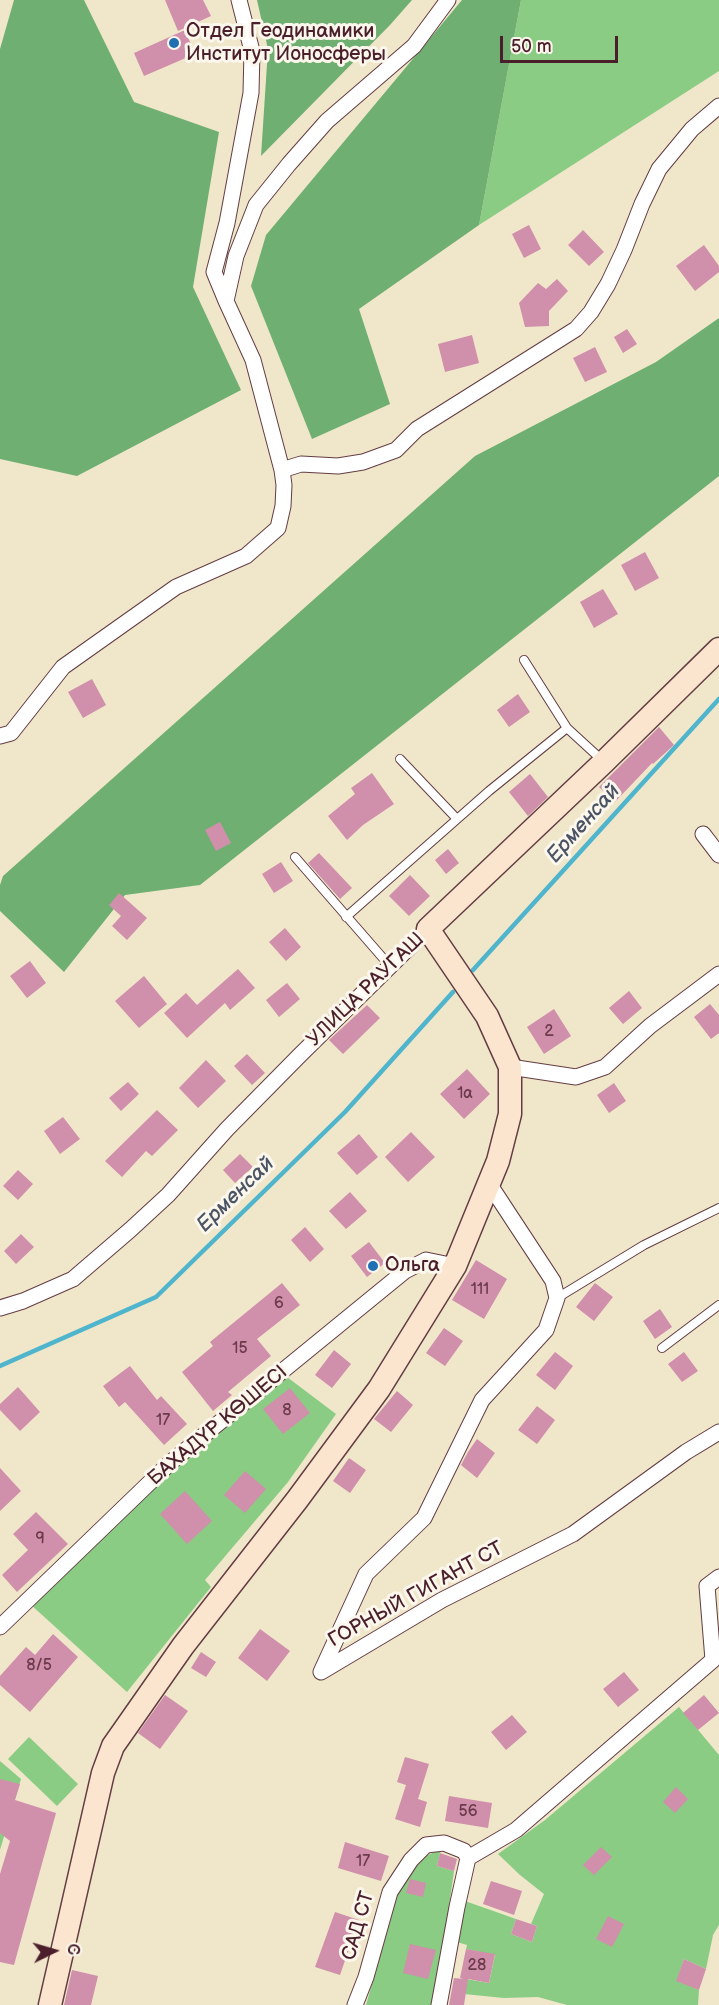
<!DOCTYPE html>
<html>
<head>
<meta charset="utf-8">
<style>
	body { margin:0 }
	#map { position:relative; width:719px; height:2005px; overflow:hidden; background:#f0e6ca; font-family:"Balsamiq Sans",sans-serif }
	canvas { display:block }
	.north { position:absolute; left:24px; top:1921px; width:60px; height:60px; -webkit-text-stroke:4px #fbf7ec; paint-order:stroke; rotate:85deg; font-size:16px; font-weight:700; line-height:24px; text-align:center; color:#4a1f2b }
	.north::after { content:''; display:block; margin:auto; width:21px; height:27px; background:#4a1f2b; clip-path:polygon(50% 0,100% 100%,50% 72%,0 100%) }
	.scale { position:absolute; left:500px; top:36px; width:118px; height:27px; box-sizing:border-box; border:3px solid #4a1f2b; border-top:0; padding-left:8px; font-size:18px; line-height:21px; white-space:nowrap; color:#4a1f2b; -webkit-text-stroke:4px #fbf7ec; paint-order:stroke }
</style>
</head>
<body>
<div id="map">
<canvas width="719" height="2005"></canvas>
<div class="north">С</div>
<div class="scale">50 m</div>
</div>
<script>
const context = document.querySelector('canvas').getContext('2d');
context.lineJoin = 'round';
function fillPath(path, color) { context.fillStyle = color; context.fill(path, 'evenodd'); }
const toPath = rows => new Path2D(rows.map(r => 'M' + r).join(''));
function stroke(path, color, width, dash) { context.strokeStyle = color; context.lineWidth = width; context.lineCap = dash ? 'butt' : 'round'; context.setLineDash(dash || []); context.stroke(path); }
function label(font, color, halo, rows, align = 'center') {
  context.font = font + ' "Balsamiq Sans",sans-serif'; context.lineWidth = 6; context.setLineDash([]); context.textBaseline = 'middle'; context.strokeStyle = halo; context.fillStyle = color; for (const [text, x, y, turn = 0] of rows) {
    context.save(); context.translate(x, y); context.rotate((+turn || 0) * Math.PI / 180); context.textAlign = isNaN(turn) ? turn : align; if (halo) context.strokeText(text, 0, 0); context.fillText(text, 0, 0); context.restore();
  }
}
fillPath(toPath([
	[521,0,719,0,719,71,479,225],
	[287,1377,336,1414,288,1482,205,1580,211,1587,127,1692,30,1604,180,1464],
	[679,1707,719,1755,719,1925,713,1935,706,1969,684,1959,677,1980,699,1990,698,2005,567,2005,538,1997,504,1998,464,1994,466,1979,489,1983,495,1955,466,1949,467,1945,457,1942,465,1901,516,1919,511,1934,532,1942,537,1926,531,1924,544,1894,520,1875,498,1854,545,1820],
	[29,1737,78,1784,57,1806,8,1759],
	[0,1761,21,1779,0,1850],
	[441,1849,437,1866,454,1871,445,1935,431,2005,366,2005,390,1921,395,1895,417,1860]
]), '#8acc84');
fillPath(toPath([
	[14,0,84,0,134,102,219,132,193,287,241,390,77,476,0,459,0,49],
	[257,0,412,0,390,25,261,156,268,49],
	[462,0,521,0,479,225,359,309,390,404,312,439,251,286,266,235],
	[719,318,719,476,200,885,125,895,64,972,0,911,0,885,3,876,475,456,656,362]
]), '#6fb072');
stroke(toPath([
	[473,970,719,699],
	[0,1366,156,1297,345,1112,453,992]
]), '#4eb5cd', 4.5);
fillPath(toPath([
	[165,0,203,0,211,16,178,31],
	[185,30,195,54,144,76,134,53],
	[529,225,541,249,524,258,512,234],
	[583,230,604,252,589,266,568,245],
	[704,245,719,266,719,272,695,291,676,266],
	[557,279,568,291,549,311,549,326,525,327,519,303,538,283,546,289],
	[627,329,637,344,623,353,614,337],
	[472,335,479,363,445,372,438,344],
	[595,347,607,372,585,382,573,358],
	[645,552,659,578,635,591,621,565],
	[603,589,618,614,594,628,580,602],
	[92,679,106,705,83,718,68,692],
	[518,694,530,712,509,727,497,710],
	[659,727,674,745,653,764,652,763,615,802,599,787],
	[372,773,394,804,363,825,347,840,328,816,355,794,351,788],
	[530,774,548,797,528,816,509,792],
	[220,822,231,843,216,851,205,830],
	[448,849,459,863,446,874,435,860],
	[319,853,352,888,340,899,308,863],
	[281,862,293,881,274,893,262,874],
	[410,875,430,896,409,916,389,896],
	[119,893,147,918,127,940,112,926,121,916,109,905],
	[285,928,301,947,286,961,269,942],
	[30,961,46,983,27,998,10,976],
	[238,969,255,988,230,1010,225,1003,187,1038,164,1013,186,993,197,1005],
	[144,976,167,1004,139,1028,115,1001],
	[287,983,300,999,279,1017,266,1000],
	[629,991,642,1008,623,1024,609,1008],
	[710,1004,719,1015,719,1033,711,1039,694,1017],
	[367,1005,380,1018,343,1054,329,1040],
	[554,1009,571,1036,544,1054,527,1027],
	[247,1054,265,1073,252,1085,234,1066],
	[206,1060,226,1081,198,1108,179,1088],
	[467,1069,490,1094,464,1119,440,1094],
	[128,1082,139,1094,121,1111,109,1098],
	[614,1083,626,1101,609,1113,597,1095],
	[157,1110,178,1130,152,1156,146,1151,122,1177,105,1161],
	[63,1117,80,1139,60,1154,44,1131],
	[411,1132,435,1157,408,1182,385,1157],
	[359,1134,378,1157,357,1175,337,1153],
	[240,1154,253,1167,235,1183,223,1170],
	[18,1170,33,1184,18,1200,3,1186],
	[350,1192,367,1211,346,1229,329,1211],
	[305,1227,324,1249,310,1262,291,1240],
	[21,1234,34,1247,16,1264,4,1251],
	[369,1242,385,1263,367,1277,351,1256],
	[476,1260,507,1279,484,1319,452,1300],
	[282,1283,300,1305,257,1339,271,1356,228,1392,232,1395,213,1411,182,1372,213,1346,210,1342],
	[595,1283,613,1297,594,1321,576,1307],
	[660,1309,672,1327,655,1339,643,1321],
	[444,1328,463,1341,445,1366,426,1353],
	[334,1350,351,1364,332,1388,315,1375],
	[555,1352,573,1366,555,1390,536,1375],
	[684,1352,698,1371,682,1382,668,1364],
	[130,1366,157,1400,161,1396,187,1424,164,1445,125,1402,119,1407,103,1386],
	[18,1387,40,1412,20,1431,0,1410,0,1404],
	[290,1388,310,1413,283,1434,263,1409],
	[397,1391,413,1405,391,1432,374,1419],
	[537,1406,555,1420,537,1444,518,1430],
	[477,1439,495,1453,477,1478,461,1465,468,1452],
	[349,1458,366,1470,350,1493,333,1481],
	[0,1468,21,1491,0,1511],
	[245,1471,266,1489,245,1513,224,1495],
	[185,1491,212,1521,187,1544,160,1514],
	[36,1512,68,1544,17,1592,2,1575,28,1550,13,1534],
	[260,1629,290,1651,267,1681,238,1658],
	[53,1634,78,1657,30,1712,0,1685,0,1676,26,1647,35,1655],
	[201,1652,216,1662,206,1677,191,1668],
	[624,1672,639,1690,618,1707,603,1689],
	[165,1695,188,1711,160,1749,138,1733],
	[704,1695,719,1713,698,1730,683,1713],
	[512,1715,527,1732,506,1750,491,1732],
	[405,1757,429,1764,418,1799,427,1802,420,1827,395,1819,406,1785,397,1782],
	[0,1779,20,1784,15,1800,56,1813,14,1965,0,1962,0,1874,10,1841,0,1833],
	[676,1787,688,1799,675,1813,663,1802],
	[449,1796,492,1803,488,1828,445,1821],
	[345,1842,389,1856,381,1881,338,1868],
	[601,1847,612,1857,594,1875,583,1865],
	[440,1853,457,1859,454,1871,437,1866],
	[410,1879,426,1883,423,1897,406,1893],
	[491,1881,522,1891,514,1915,483,1904],
	[335,1912,359,1920,340,1975,315,1967],
	[608,1916,624,1924,612,1947,596,1939],
	[516,1919,537,1926,532,1942,511,1934],
	[410,1944,436,1950,428,1979,403,1973],
	[466,1949,495,1954,489,1983,468,1979,464,2005,449,2005,454,1978,464,1979,460,1978],
	[684,1959,706,1969,699,1990,676,1981],
	[72,1970,98,1976,91,2005,64,2005]
]), '#d08fab');
const lane = toPath([
	[524,660,567,728,603,761],
	[400,759,457,819],
	[295,857,389,965],
	[346,917,489,791,567,728],
	[557,1298,644,1245,719,1208],
	[662,1348,719,1305]
]);
const street = toPath([
	[226,301,214,272,227,223,251,93,252,51,239,0],
	[282,470,301,464,338,466,363,462,396,450,417,429,576,329,591,312,608,284,624,250,642,204,659,169,692,129,719,106],
	[0,736,11,733,63,667,176,587,246,556,278,528,283,506,284,485,282,470,253,360,226,301,236,256,256,205,289,164,327,121,414,46,448,0],
	[703,834,719,855],
	[510,1067,576,1077,605,1067,650,1026,719,974],
	[488,1182,553,1281,557,1298,546,1330,482,1400,424,1518,366,1574,321,1672,442,1600,573,1534,686,1452,719,1432],
	[0,1308,23,1301,73,1279,130,1230,168,1195,227,1129,300,1055,428,929],
	[0,1627,171,1462,405,1271,426,1260,455,1266],
	[355,2005,366,1977,390,1892,411,1860,426,1845,444,1843,464,1851,468,1858],
	[439,2005,457,1907,468,1858,516,1830,713,1660,707,1586,719,1577]
]);
const secondary = toPath([
	[50,2005,103,1773,113,1746,183,1646,297,1500,379,1389,455,1266,498,1161,510,1114,510,1067,487,1016,428,929,604,762,719,649]
]);
stroke(lane, '#633d43', 10);
stroke(street, '#633d43', 17);
stroke(secondary, '#633d43', 25);
stroke(lane, '#fff', 8);
stroke(street, '#fff', 15);
stroke(secondary, '#fce5cf', 22);
for (const [x, y, r, color] of [
	[174,43,6,"#1f6fb2"],
	[373,1266,6,"#1f6fb2"]
]) { const dot = new Path2D(); dot.arc(x, y, r, 0, 2 * Math.PI); context.fillStyle = color; context.fill(dot); stroke(dot, '#fbf7ec', 2); }
label('16px', '#6c3b4b', null, [
	["2",549,1032],
	["1а",465,1094],
	["111",480,1290],
	["6",279,1304],
	["15",240,1349],
	["8",287,1411],
	["17",163,1421],
	["9",40,1539],
	["8/5",39,1666],
	["56",468,1812],
	["17",363,1862],
	["28",477,1966]
]);
label('20px', '#4a1f2b', '#fbf7ec', [
	["Отдел Геодинамики",186,32],
	["Институт Ионосферы",186,55],
	["Ольга",385,1266]
], 'left');
label('20px', '#4a1f2b', '#fbf7ec', [
	["УЛИЦА РАУГАШ",366,990,-44],
	["БАХАДҮР КӨШЕСІ",218,1426,-40],
	["ГОРНЫЙ ГИГАНТ СТ",416,1595,-29],
	["САД СТ",359,1926,-74]
]);
label('italic 21px', '#4b5464', '#fbf7ec', [
	["Ерменсай",584,824,-48],
	["Ерменсай",236,1195,-44]
]);
</script>
</body>
</html>
